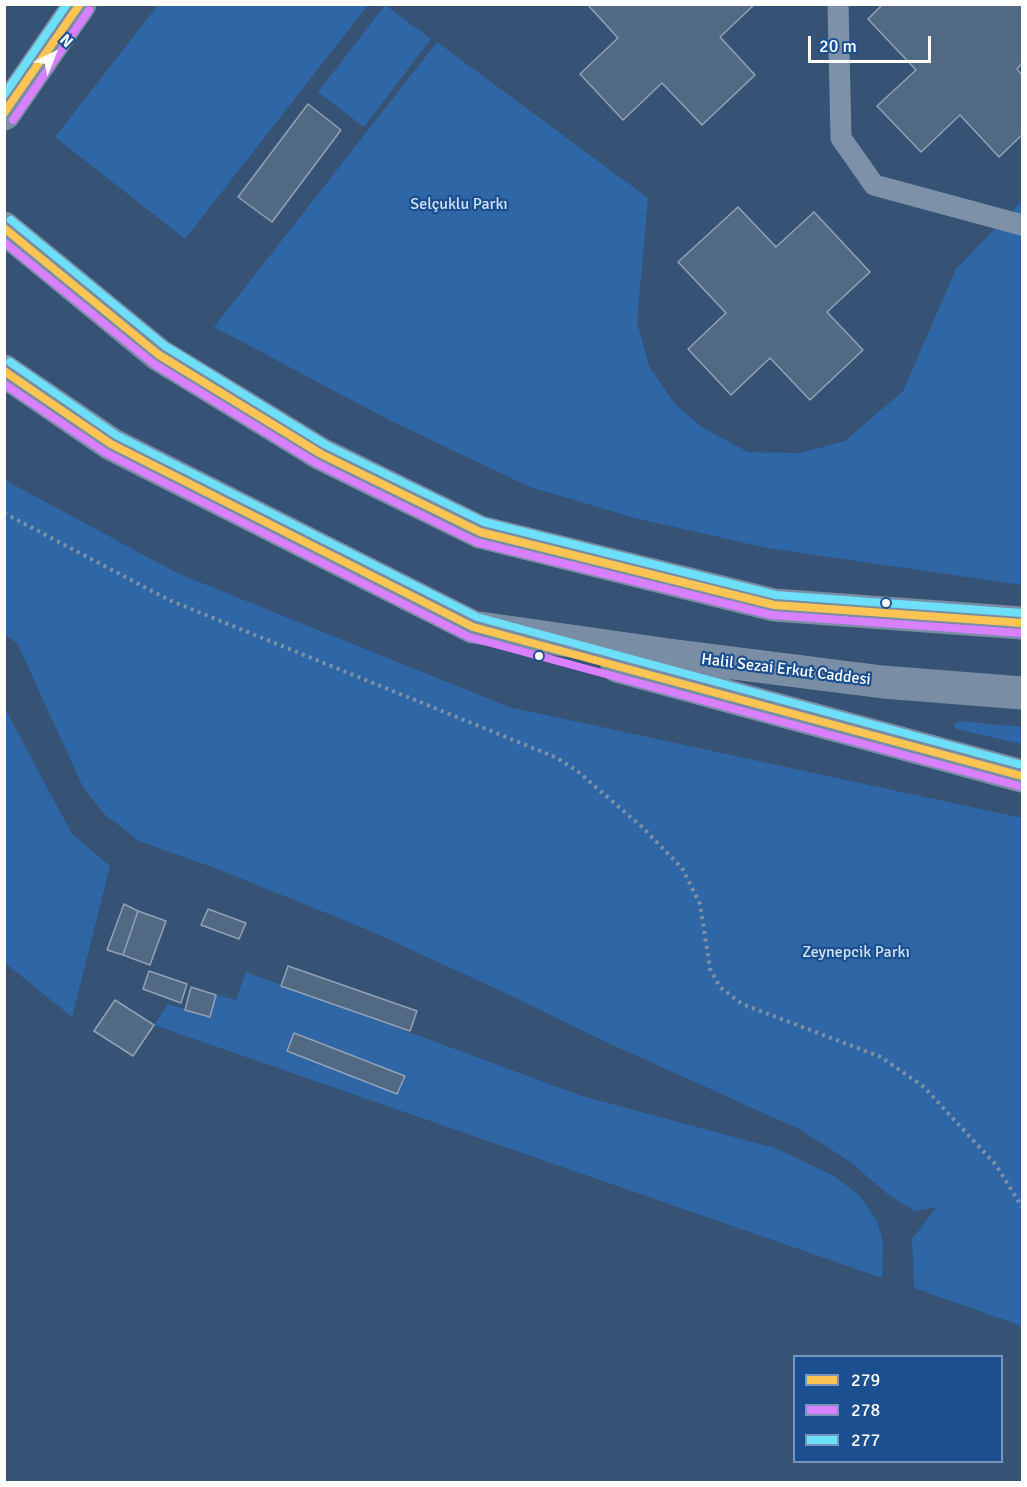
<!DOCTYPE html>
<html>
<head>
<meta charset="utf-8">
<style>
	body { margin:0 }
	#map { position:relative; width:1027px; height:1487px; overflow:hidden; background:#365274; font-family:Signika,sans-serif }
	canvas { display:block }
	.frame { position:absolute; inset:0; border:6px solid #fff; pointer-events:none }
	.legend { position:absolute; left:793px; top:1355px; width:210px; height:108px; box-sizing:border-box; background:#1b4f8f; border:2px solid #7695bc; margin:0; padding:8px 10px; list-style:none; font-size:18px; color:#fff }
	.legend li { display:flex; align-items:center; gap:12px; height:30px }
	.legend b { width:30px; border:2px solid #7695bc }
	.north { position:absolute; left:24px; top:24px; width:60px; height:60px; -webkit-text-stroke:4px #1b4f8f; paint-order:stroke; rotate:43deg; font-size:16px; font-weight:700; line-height:24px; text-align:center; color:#fff }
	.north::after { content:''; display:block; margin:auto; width:21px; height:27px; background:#fff; clip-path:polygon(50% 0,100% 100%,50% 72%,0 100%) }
	.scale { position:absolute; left:808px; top:36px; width:123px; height:27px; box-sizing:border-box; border:3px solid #fff; border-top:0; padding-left:8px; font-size:18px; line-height:21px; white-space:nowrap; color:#fff; -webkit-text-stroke:4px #1b4f8f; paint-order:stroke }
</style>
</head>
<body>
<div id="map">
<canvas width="1027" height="1487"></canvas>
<div class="frame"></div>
<ul class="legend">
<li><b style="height:8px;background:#fcc553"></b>279</li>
<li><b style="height:8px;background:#d880ff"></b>278</li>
<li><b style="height:8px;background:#6ddff8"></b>277</li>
</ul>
<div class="north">N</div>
<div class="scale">20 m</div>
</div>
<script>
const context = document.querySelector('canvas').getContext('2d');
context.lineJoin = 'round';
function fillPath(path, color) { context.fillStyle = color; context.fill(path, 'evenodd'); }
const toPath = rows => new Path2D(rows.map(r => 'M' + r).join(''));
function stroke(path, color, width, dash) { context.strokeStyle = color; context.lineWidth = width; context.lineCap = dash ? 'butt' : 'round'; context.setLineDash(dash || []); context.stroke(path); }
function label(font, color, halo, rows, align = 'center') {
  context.font = font + ' Signika,sans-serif'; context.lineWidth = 4.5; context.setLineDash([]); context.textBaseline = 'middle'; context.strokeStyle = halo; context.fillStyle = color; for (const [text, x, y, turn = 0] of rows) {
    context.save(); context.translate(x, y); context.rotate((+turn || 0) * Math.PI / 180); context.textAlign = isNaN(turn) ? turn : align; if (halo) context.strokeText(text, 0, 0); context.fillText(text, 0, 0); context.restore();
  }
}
fillPath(toPath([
	[158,5,368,5,185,239,55,137],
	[385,5,431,39,364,127,318,92],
	[437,42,648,198,637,322,649,366,675,404,703,428,748,452,800,453,845,441,903,391,956,269,1022,201,1022,585,767,548,635,518,530,487,391,421,214,327],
	[5,480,177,573,509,707,1022,818,1022,1326,914,1288,912,1239,937,1207,914,1211,886,1193,852,1163,799,1129,608,1043,516,998,366,929,212,867,139,841,104,814,83,787,17,643,5,635],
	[4,707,72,834,110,866,72,1017,5,963],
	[958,721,1022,727,1022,744,956,729,954,725],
	[246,972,582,1096,775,1148,834,1176,859,1195,877,1220,883,1243,882,1278,154,1025,168,1004,210,1017,216,995,236,1000]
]), '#2f66a5');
const building = toPath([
	[587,4,755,4,720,37,755,75,702,125,662,83,623,120,580,74,618,38,587,4],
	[883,4,1022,4,1022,63,1017,69,1022,75,1022,135,999,157,960,115,921,152,877,106,916,70,868,19,883,4],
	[308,104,341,130,272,222,238,197,308,104],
	[738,207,776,247,814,212,870,272,827,312,863,350,810,400,770,358,731,395,688,349,726,313,678,262,738,207],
	[124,904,138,911,123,955,107,950,124,904],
	[208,909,246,923,239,939,201,925,208,909],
	[138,911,166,921,150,965,123,955,138,911],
	[288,966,417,1011,410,1031,281,986,288,966],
	[149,971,187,984,181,1003,143,989,149,971],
	[191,987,216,995,210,1017,185,1010,191,987],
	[115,1000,154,1025,133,1056,94,1031,115,1000],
	[294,1033,405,1076,397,1094,287,1051,294,1033]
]);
fillPath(building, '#526984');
stroke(building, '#92a2b6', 1.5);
stroke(toPath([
	[4,513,169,600,555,757,576,770,642,827,682,868,700,904,710,969,720,987,742,1004,881,1057,924,1087,996,1165,1022,1207]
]), '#7d92a8', 4, [3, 4.5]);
stroke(toPath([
	[838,4,841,138,874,185,1022,225]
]), '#7d92a8', 21);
stroke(toPath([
	[4,114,80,4],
	[4,228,159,355,321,454,480,532,774,605,1022,623],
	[4,371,111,444,473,627,669,655,883,682,1022,693],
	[617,666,1022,776]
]), '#798da4', 33);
stroke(toPath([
	[4,113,80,4],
	[4,228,159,355,321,454,480,532,774,605,1022,623],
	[4,371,111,444,473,627,1022,776]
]), '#fcc553', 8);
stroke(toPath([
	[13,120,89,10],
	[4,242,154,364,316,463,476,542,772,615,1021,633],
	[4,384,106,453,469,637,1019,786]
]), '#d880ff', 8);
stroke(toPath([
	[4,95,67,4],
	[11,220,165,346,326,445,484,522,776,595,1022,613],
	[10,362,116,435,477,617,1022,765]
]), '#6ddff8', 8);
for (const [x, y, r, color] of [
	[886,603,5,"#fff"],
	[539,656,5,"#fff"]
]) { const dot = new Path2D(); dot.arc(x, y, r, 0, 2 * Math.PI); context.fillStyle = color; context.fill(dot); stroke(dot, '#1b4f8f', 2); }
label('16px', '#cfe3fa', '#1b4f8f', [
	["Selçuklu Parkı",459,205],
	["Zeynepcik Parkı",856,953]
]);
label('16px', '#fff', '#1b4f8f', [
	["Halil Sezai Erkut Caddesi",786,670,7]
]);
</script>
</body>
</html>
